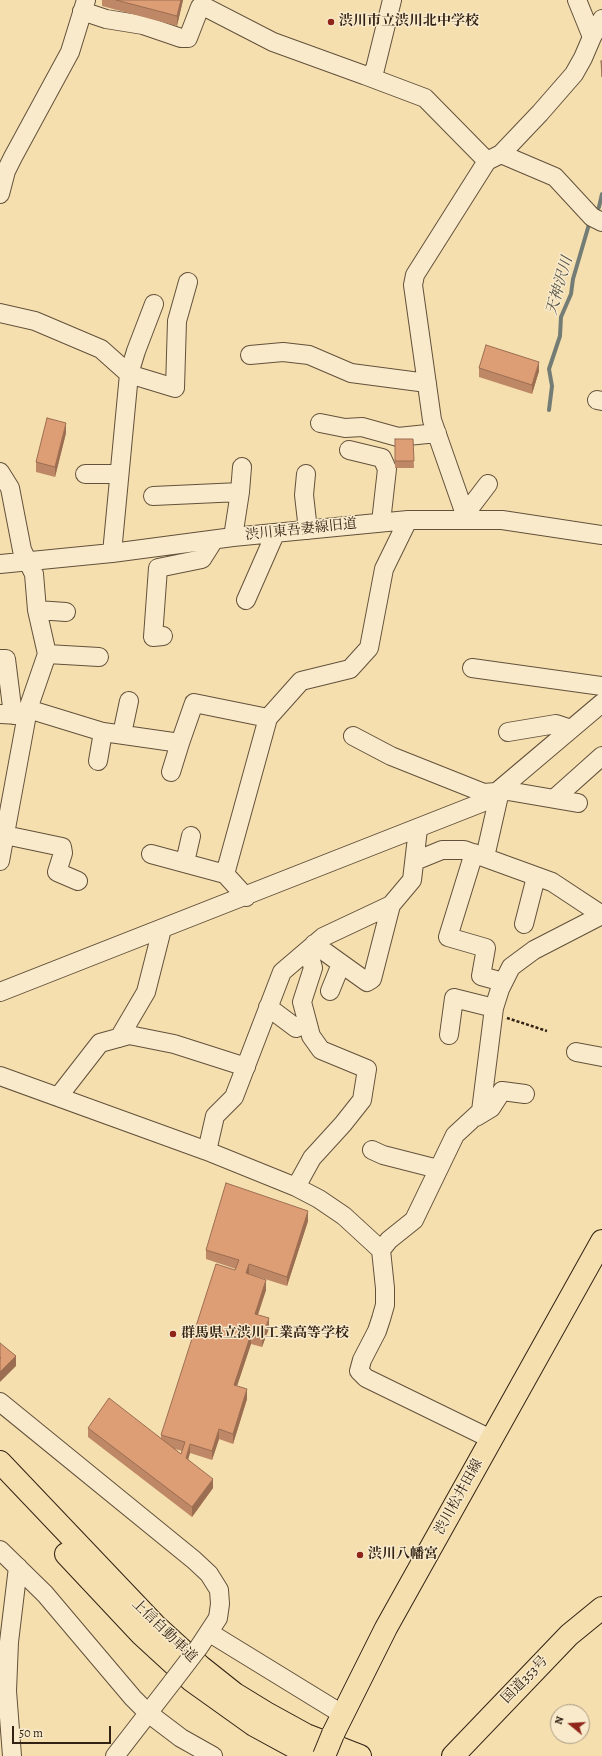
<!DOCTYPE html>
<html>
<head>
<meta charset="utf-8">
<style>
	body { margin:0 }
	#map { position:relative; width:602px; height:1756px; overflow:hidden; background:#f5dfaf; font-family:Alegreya,serif }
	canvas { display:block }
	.north { position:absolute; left:550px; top:1704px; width:40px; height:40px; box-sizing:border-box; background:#f8eacb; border:1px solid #a99a82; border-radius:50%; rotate:288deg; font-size:11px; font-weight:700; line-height:16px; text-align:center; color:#322214 }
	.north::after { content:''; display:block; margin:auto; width:14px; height:18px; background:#8f2418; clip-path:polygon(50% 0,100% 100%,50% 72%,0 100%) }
	.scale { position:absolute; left:12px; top:1726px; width:99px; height:18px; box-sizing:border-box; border:2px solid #322214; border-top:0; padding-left:5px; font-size:12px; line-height:14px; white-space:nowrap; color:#322214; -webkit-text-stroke:3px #f8eacb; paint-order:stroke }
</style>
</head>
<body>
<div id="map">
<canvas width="602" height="1756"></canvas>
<div class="north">N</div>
<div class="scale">50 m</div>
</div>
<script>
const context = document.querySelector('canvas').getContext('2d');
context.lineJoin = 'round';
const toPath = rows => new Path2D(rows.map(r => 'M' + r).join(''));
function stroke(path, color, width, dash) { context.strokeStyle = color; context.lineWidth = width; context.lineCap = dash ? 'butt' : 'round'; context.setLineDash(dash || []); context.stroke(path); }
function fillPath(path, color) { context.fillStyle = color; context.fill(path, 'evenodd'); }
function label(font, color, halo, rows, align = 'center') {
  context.font = font + ' Alegreya,"Noto Serif JP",serif'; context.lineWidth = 3; context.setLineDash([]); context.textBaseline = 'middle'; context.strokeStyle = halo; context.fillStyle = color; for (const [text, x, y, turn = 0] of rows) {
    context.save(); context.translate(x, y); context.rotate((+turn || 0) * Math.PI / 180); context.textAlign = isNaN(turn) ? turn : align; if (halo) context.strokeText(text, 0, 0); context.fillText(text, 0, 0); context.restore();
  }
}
stroke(toPath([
	[595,214,599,207,602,194],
	[549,410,552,386,549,369,560,336,561,317,571,294,573,279,590,221]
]), '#747d75', 4);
const minor = toPath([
	[577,0,592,37,583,58,574,74,540,113,501,154,555,177,592,217,602,222],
	[82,11,106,19,143,25,181,38,188,38,200,7,207,8,273,42,364,75,370,75,375,69,392,0],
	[592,37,602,19],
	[364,75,425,98,487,161],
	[0,194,6,171,13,157,70,52,86,0],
	[0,313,35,321,101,349,129,374,175,388,177,321,188,282],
	[250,355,283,352,309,355,351,373,427,383],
	[597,400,602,401],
	[320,423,345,428,362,427,398,437,437,433],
	[349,450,382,458,387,469,381,522],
	[0,472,10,488,22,550,34,574,37,610,47,654,28,709,0,861],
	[85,474,119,474],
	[306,474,304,495,308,530],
	[153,496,240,492,242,467],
	[467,520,432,420,413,285,415,275,487,161,501,154],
	[467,520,469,509,488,484],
	[233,537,240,492],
	[112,553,129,374,136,351,154,304],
	[0,564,112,553,233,537,408,520,502,520,602,535],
	[246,600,275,534],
	[37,610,66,612],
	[163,636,153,637,158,568,202,559,214,540],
	[47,654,99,657],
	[0,659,6,659,13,715],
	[472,668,602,686],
	[0,714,20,715,28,709,103,732,180,743,194,703,268,718],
	[508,732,556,724,571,729],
	[122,734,129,701],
	[353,736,391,756,484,793,508,791,578,803],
	[98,761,103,732],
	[171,772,180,743],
	[555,798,602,756],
	[5,835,62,847,63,853,57,872,78,881],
	[474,853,448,937,486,948,481,976,503,982],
	[151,854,225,874,246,897],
	[485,857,500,791],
	[415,861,442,850,464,850,552,882,602,915],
	[185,862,191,836],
	[225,874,268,718,301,681,350,669,369,648,384,569,408,520],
	[524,924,536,877],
	[314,944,367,982,372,979,391,905],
	[330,991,341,964],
	[0,992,486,801,602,703],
	[268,1007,296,1028],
	[449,1035,454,998,494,1008],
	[119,1038,146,992,162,929],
	[576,1052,602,1057],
	[0,1076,207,1151,296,1187,319,1199,344,1216,381,1250,385,1288,385,1305,381,1319,377,1331,362,1360,359,1371,366,1378,491,1439],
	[58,1097,100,1043,129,1035,174,1044,246,1067],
	[476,1117,491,1108,502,1091,525,1094],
	[372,1150,383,1155,438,1169],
	[207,1151,215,1116,234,1097,282,972,323,937,391,905,412,880,418,829],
	[296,1187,312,1158,343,1124,362,1100,367,1069,321,1050,311,1036,302,1002,313,968,308,950],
	[381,1250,389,1240,414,1220,455,1135,481,1111,494,1008,500,989,511,967,534,950,602,915],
	[0,1402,194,1560,209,1574,219,1590,220,1604,218,1618,199,1647],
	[0,1550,45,1594,133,1698,148,1713,181,1738,213,1756],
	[210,1633,342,1714],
	[12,1756,7,1691,9,1642,18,1567],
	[115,1756,173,1681]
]);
const major = toPath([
	[333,1734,386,1628,602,1241]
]);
const highway = toPath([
	[0,1462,155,1625,201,1667,235,1694,266,1713,306,1735,360,1756],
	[66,1554,142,1635,191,1680,254,1725,298,1749,315,1756],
	[453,1756,569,1635,602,1608]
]);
stroke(minor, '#63513b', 20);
stroke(major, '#322214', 24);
stroke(highway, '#322214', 24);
stroke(toPath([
	[507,1018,547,1031]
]), '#322214', 2.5, [3, 2]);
stroke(minor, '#f8eacb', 18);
stroke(major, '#f5dfaf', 22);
stroke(highway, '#f5dfaf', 22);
const minorBridge = toPath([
	[173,1681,199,1647]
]);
const majorBridge = toPath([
	[324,1756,333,1734]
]);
stroke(minorBridge, '#63513b', 20, []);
stroke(majorBridge, '#322214', 24, []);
stroke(minorBridge, '#f8eacb', 18);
stroke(majorBridge, '#f5dfaf', 22);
fillPath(toPath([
	[102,0,183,0,177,26,102,6],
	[479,368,539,371,532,394,479,377],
	[66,433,55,477,36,472,36,462],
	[395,439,413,439,414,468,395,468],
	[308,1221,287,1286,249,1274,266,1290,258,1315,269,1328,262,1347,251,1344,237,1386,247,1399,233,1444,219,1439,212,1460,190,1453,188,1459,213,1488,192,1517,88,1437,88,1428,161,1438,161,1435,236,1269,206,1259,206,1250],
	[175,1449,182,1451,181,1454]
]), '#be8765');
fillPath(toPath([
	[181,0,183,0,177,26,177,16],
	[539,362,539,371,532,394,532,385],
	[66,423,66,433,55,477,55,467],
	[308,1211,308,1221,287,1286,287,1277],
	[249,1264,249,1274,246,1273],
	[266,1280,266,1290,255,1323,255,1314],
	[269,1318,269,1328,262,1347,262,1338],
	[251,1334,251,1344,234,1395,234,1385],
	[16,1356,16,1366,0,1382,0,1372],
	[247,1389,247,1399,233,1444,233,1434],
	[219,1429,219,1439,212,1460,212,1451],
	[190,1444,190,1453,186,1467,186,1458],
	[213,1479,213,1488,192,1517,192,1507]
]), '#9b6e52');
const building = toPath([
	[116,0,181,0,177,16,116,0],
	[601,61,602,61,602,77,601,61],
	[486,345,539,362,532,385,479,368,486,345],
	[47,418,66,423,55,467,36,462,47,418],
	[395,439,413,439,414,461,395,461,395,439],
	[226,1183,308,1211,287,1277,249,1264,246,1273,266,1280,255,1314,269,1318,262,1338,251,1334,234,1385,247,1389,233,1434,219,1429,212,1451,190,1444,186,1458,213,1479,192,1507,88,1428,109,1398,181,1454,185,1442,161,1435,216,1264,235,1270,239,1260,206,1250,226,1183],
	[0,1343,16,1356,0,1372,0,1359,1,1358,0,1358,0,1343]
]);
fillPath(building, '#dd9d75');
stroke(building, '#9b6e52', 1);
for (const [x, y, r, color] of [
	[331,22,4,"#8f2418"],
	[173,1334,4,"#8f2418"],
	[360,1555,4,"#8f2418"]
]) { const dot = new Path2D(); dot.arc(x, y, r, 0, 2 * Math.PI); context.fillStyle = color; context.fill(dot); stroke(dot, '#f8eacb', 1.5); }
label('bold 14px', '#322214', '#f8eacb', [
	["渋川市立渋川北中学校",339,22],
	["群馬県立渋川工業高等学校",181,1334],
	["渋川八幡宮",368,1555]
], 'left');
label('14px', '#322214', '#f8eacb', [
	["渋川東吾妻線旧道",301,530,-6],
	["渋川松井田線",459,1497,-61],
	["上信自動車道",164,1631,44],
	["国道353号",525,1680,-46]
]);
label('italic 15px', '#535045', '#f8eacb', [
	["天神沢川",560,286,-74]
]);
</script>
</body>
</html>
